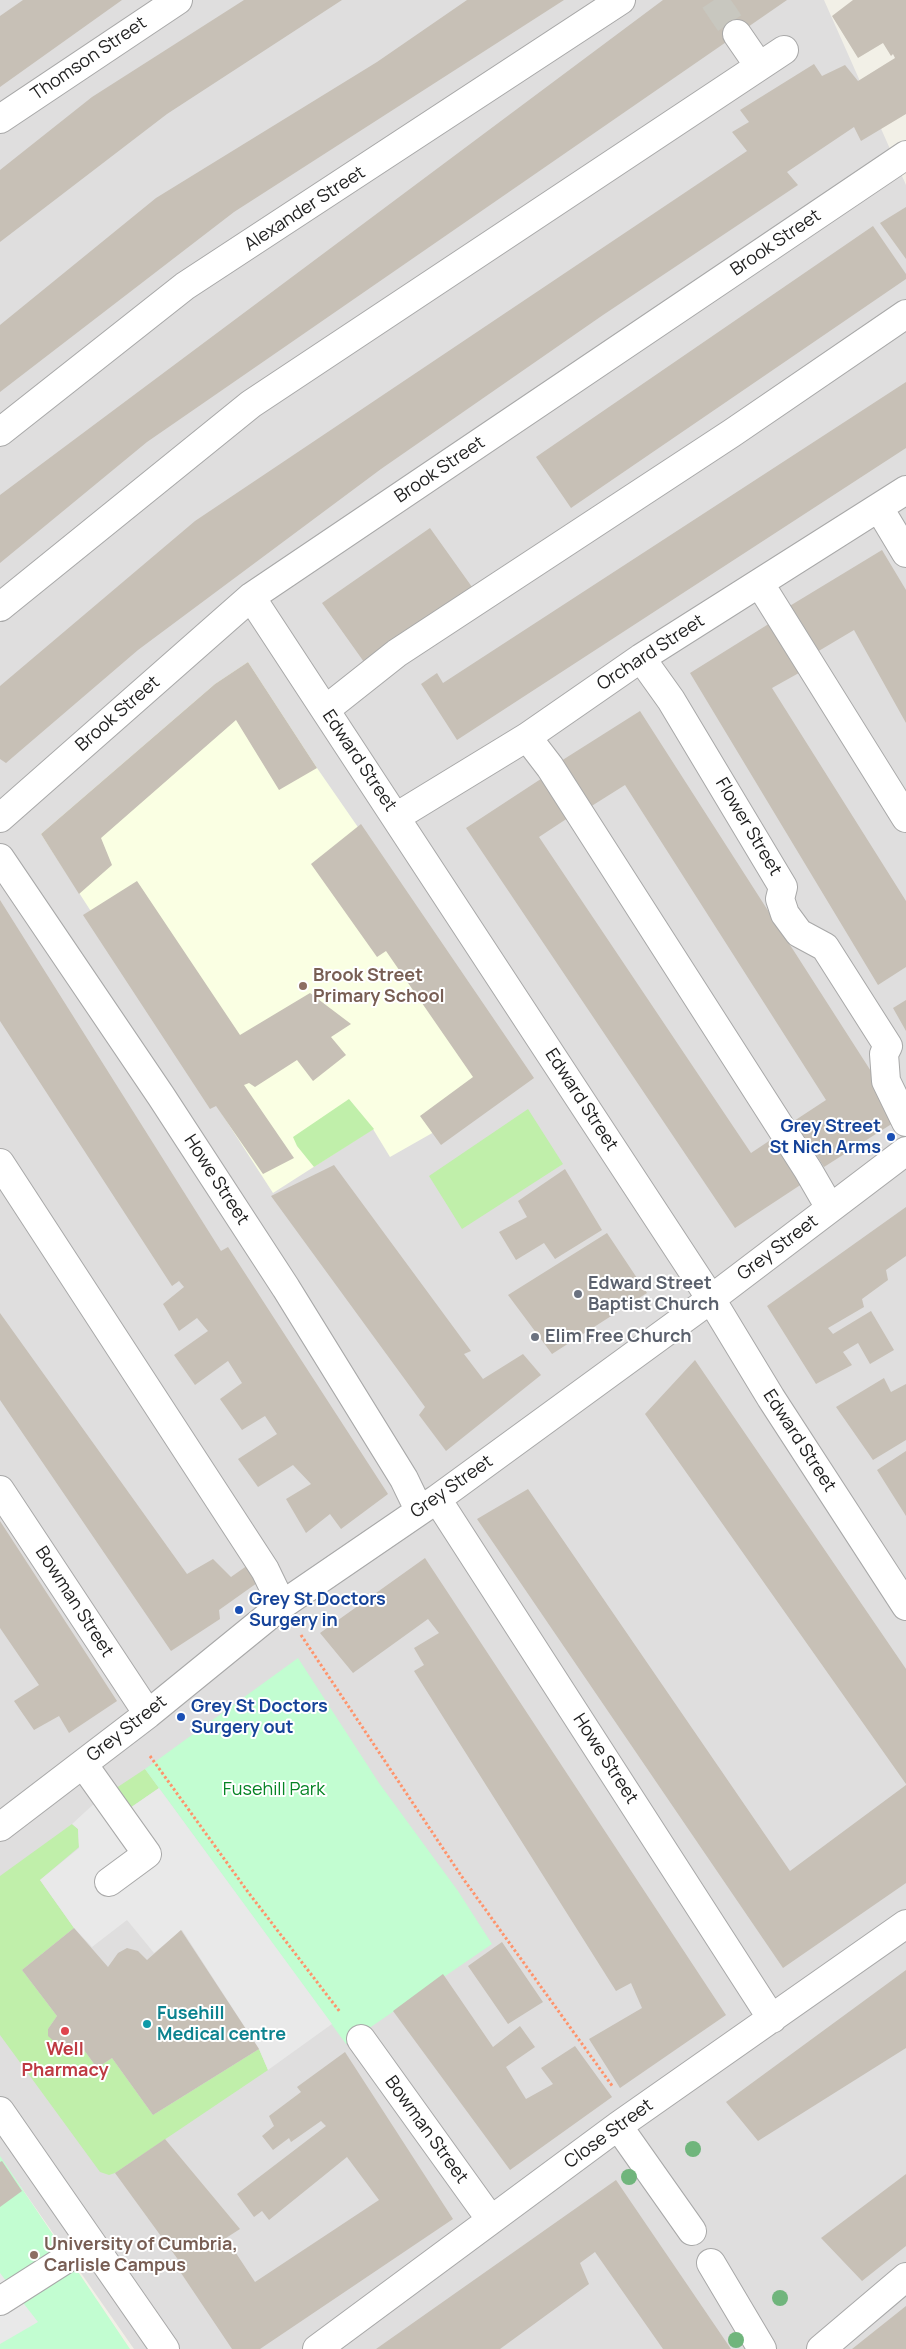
<!DOCTYPE html>
<html>
<head>
<meta charset="utf-8">
<style>
	body { margin:0 }
	canvas { display:block; background:#f2f0e7 }
</style>
</head>
<body>
<canvas width="906" height="2349"></canvas>
<script>
const context = document.querySelector('canvas').getContext('2d');
context.lineJoin = 'round';
function fillPath(path, color) { context.fillStyle = color; context.fill(path, 'evenodd'); }
const toPath = rows => new Path2D(rows.map(r => 'M' + r).join(''));
function stroke(path, color, width, dash) { context.strokeStyle = color; context.lineWidth = width; context.lineCap = dash ? 'butt' : 'round'; context.setLineDash(dash || []); context.stroke(path); }
function label(font, color, halo, rows, align = 'center') {
  context.font = font + ' Manrope,sans-serif'; context.lineWidth = 4; context.setLineDash([]); context.textBaseline = 'middle'; context.strokeStyle = halo; context.fillStyle = color; for (const [text, x, y, turn = 0] of rows) {
    context.save(); context.translate(x, y); context.rotate((+turn || 0) * Math.PI / 180); context.textAlign = isNaN(turn) ? turn : align; if (halo) context.strokeText(text, 0, 0); context.fillText(text, 0, 0); context.restore();
  }
}
fillPath(toPath([
	[0,0,824,0,906,185,906,2349,134,2349,0,2157]
]), '#dfdede');
fillPath(toPath([
	[248,662,317,768,531,1077,390,1157,373,1129,273,1193,41,834,215,684]
]), '#faffe3');
fillPath(toPath([
	[349,1099,374,1129,314,1167,297,1146,293,1137],
	[528,1109,563,1164,462,1229,429,1176],
	[145,1769,159,1788,114,1819,98,1800],
	[72,1824,78,1829,79,1847,40,1880,74,1928,22,1970,57,2016,48,2029,48,2035,57,2044,65,2047,79,2043,97,2068,112,2058,153,2115,259,2049,268,2070,115,2173,109,2175,100,2172,0,2035,0,1876]
]), '#c0efaa');
fillPath(toPath([
	[298,1658,379,1783,458,1891,492,1944,346,2044,145,1769],
	[0,2156,130,2349,0,2349]
]), '#c2fdd1');
fillPath(toPath([
	[159,1788,332,2024,268,2070,259,2049,182,1930,154,1953,127,1920,92,1947,74,1928,40,1880,79,1848,78,1829,72,1824,98,1800,114,1819],
	[0,2273,38,2322,0,2344]
]), '#e9e9e9');
fillPath(toPath([
	[23,0,122,0,0,87,0,16],
	[244,0,342,0,167,114,0,242,0,170,92,97],
	[467,0,564,0,234,212,0,392,0,325,156,198,377,62],
	[663,0,787,0,147,442,0,563,0,495],
	[853,0,906,0,906,114,861,141,854,127,787,172,798,185,603,315,381,469,138,650,6,763,0,759,0,686,195,521,747,151,732,132,749,122,740,110,814,64,822,76,845,65,858,81,895,58,893,54,891,56,883,43,858,58,832,16],
	[906,207,906,259,880,223],
	[873,226,906,274,906,279,571,508,536,457],
	[906,382,906,448,457,740,421,684,437,673,443,683],
	[430,528,477,594,369,669,322,603],
	[882,550,906,590,906,723,854,630,817,652,788,607],
	[775,620,806,669,772,688,906,901,906,967,878,985,690,673],
	[248,662,317,768,279,790,236,720,101,838,112,865,79,894,41,834,215,684],
	[640,711,901,1118,824,1167,794,1121,826,1100,625,785,590,807,561,761],
	[553,771,580,810,539,837,751,1153,781,1133,811,1178,735,1228,466,828],
	[361,824,534,1078,441,1145,420,1116,473,1077,386,951,377,957,311,864],
	[137,881,240,1035,310,993,351,1024,331,1037,346,1055,313,1081,297,1060,255,1087,249,1083,244,1085,294,1158,263,1174,216,1106,210,1109,83,915],
	[0,900,221,1251,228,1247,388,1494,341,1529,330,1514,306,1533,286,1499,311,1484,293,1465,258,1487,238,1459,277,1434,265,1416,242,1430,220,1399,242,1383,228,1361,195,1385,174,1355,208,1331,197,1318,179,1331,163,1304,184,1287,179,1281,172,1286,0,1021],
	[906,1000,906,1031,893,1008],
	[334,1165,471,1351,464,1354,483,1379,523,1354,541,1375,446,1451,419,1415,425,1407,271,1196],
	[565,1169,602,1230,555,1259,544,1243,516,1260,499,1232,527,1217,518,1201],
	[906,1207,906,1256,886,1270,888,1280,862,1299,864,1307,828,1328,833,1334,871,1311,894,1350,870,1364,858,1343,843,1352,852,1365,816,1384,767,1306],
	[607,1233,647,1293,552,1354,508,1295],
	[0,1313,187,1574,213,1559,231,1577,248,1565,257,1583,219,1610,220,1619,171,1651,0,1400],
	[695,1360,906,1669,906,1784,645,1414],
	[884,1378,891,1392,906,1384,906,1440,873,1460,836,1407],
	[906,1451,906,1516,877,1470],
	[528,1489,790,1871,906,1785,906,1883,783,1968,477,1519],
	[0,1521,117,1701,69,1733,59,1716,34,1730,14,1701,39,1685,0,1628],
	[425,1558,726,2015,620,2088,589,2039,642,2008,631,1983,616,1991,414,1671,424,1665,414,1648,439,1633,428,1619,353,1673,320,1633],
	[74,1928,108,1967,118,1953,127,1948,138,1951,147,1960,181,1930,259,2049,153,2115,112,2058,97,2068,79,2043,65,2047,57,2044,48,2036,48,2029,57,2016,22,1970],
	[502,1942,543,2002,508,2024,468,1966],
	[906,1970,906,2048,758,2141,726,2102],
	[443,1974,493,2047,520,2026,535,2047,506,2067,526,2099,553,2084,541,2068,575,2046,612,2097,510,2170,393,2011],
	[345,2052,453,2219,260,2349,232,2349,179,2270,182,2265,115,2173,165,2139,240,2229,226,2238,255,2282,379,2200,347,2157,269,2220,262,2211,254,2217,237,2194,326,2126,321,2121,291,2142,289,2138,273,2150,262,2136,274,2126,269,2116,301,2092,297,2087],
	[2,2161,22,2191,0,2207,0,2162],
	[906,2174,906,2246,862,2281,821,2238],
	[616,2180,731,2349,663,2349,595,2252,580,2263,589,2284,500,2349,376,2349],
	[906,2306,906,2349,852,2349]
]), '#c7c0b6');
stroke(toPath([
	[714,0,737,34]
]), '#c8c7bf', 28, [28, 14]);
const minor = toPath([
	[737,34,759,66],
	[0,119,178,0],
	[0,432,185,286,621,0],
	[879,508,906,553],
	[760,584,906,818],
	[251,597,711,1299,771,1398,906,1606],
	[0,607,251,404,784,50],
	[641,658,671,700,783,887,780,899,785,914,799,933,825,947,888,1046,884,1054,886,1081,906,1122],
	[325,710,397,653,732,433,906,314],
	[527,737,550,767,808,1170,830,1208],
	[396,817,527,737,641,658,906,490],
	[0,818,251,597,906,155],
	[0,858,161,1096,286,1288,404,1479,419,1510],
	[0,1163,265,1570,282,1605],
	[0,1490,148,1714],
	[437,1499,772,2019],
	[83,1764,147,1854,109,1882],
	[0,1827,148,1714,282,1605,437,1499,711,1299,906,1151],
	[361,2039,491,2220],
	[0,2111,165,2349],
	[618,2126,692,2231],
	[711,2263,762,2349],
	[0,2301,91,2243],
	[317,2349,618,2126,906,1924],
	[821,2349,906,2277]
]);
stroke(minor, '#a8a8a8', 30);
stroke(toPath([
	[301,1635,462,1877,613,2087],
	[150,1756,248,1892,340,2012]
]), '#ff936b', 3, [2.5, 2.5]);
stroke(minor, '#fff', 28);
context.fillStyle = '#70b57c';
for (const [x, y] of [
	[693,2149],
	[629,2177],
	[780,2298],
	[736,2340]
]) { context.beginPath(); context.arc(x, y, 8, 0, 2 * Math.PI); context.fill(); }
for (const [x, y, r, color] of [
	[303,986,5,"#8d6e63"],
	[891,1137,5,"#1a4fb4"],
	[578,1294,5,"#6b7280"],
	[535,1337,5,"#6b7280"],
	[239,1610,5,"#1a4fb4"],
	[181,1717,5,"#1a4fb4"],
	[147,2024,5,"#0f9aa8"],
	[65,2031,5,"#e0444e"],
	[34,2255,5,"#8d6e63"]
]) { const dot = new Path2D(); dot.arc(x, y, r, 0, 2 * Math.PI); context.fillStyle = color; context.fill(dot); stroke(dot, '#fff', 2); }
label('18px', '#212121', '#fff', [
	["Thomson Street",89,59,-34],
	["Alexander Street",305,209,-33],
	["Brook Street",776,243,-34],
	["Brook Street",440,470,-34],
	["Orchard Street",651,653,-33],
	["Brook Street",118,714,-41],
	["Edward Street",359,761,56],
	["Flower Street",748,827,59],
	["Edward Street",581,1100,57],
	["Howe Street",216,1180,57],
	["Grey Street",778,1248,-37],
	["Edward Street",799,1441,57],
	["Grey Street",452,1487,-35],
	["Bowman Street",74,1602,57],
	["Grey Street",127,1729,-38],
	["Howe Street",605,1759,57],
	["Bowman Street",426,2130,54],
	["Close Street",609,2134,-36]
]);
label('bold 18px', '#785e54', '#fff', [
	["Brook Street",313,976],
	["Primary School",313,997],
	["University of Cumbria,",44,2245],
	["Carlisle Campus",44,2266]
], 'left');
label('bold 18px', '#164399', '#fff', [
	["Grey Street",881,1127,"right"],
	["St Nich Arms",881,1148,"right"],
	["Grey St Doctors",249,1600],
	["Surgery in",249,1621],
	["Grey St Doctors",191,1707],
	["Surgery out",191,1728]
], 'left');
label('bold 18px', '#5b616d', '#fff', [
	["Edward Street",588,1284],
	["Baptist Church",588,1305],
	["Elim Free Church",545,1337]
], 'left');
label('18px', '#058424', '#fff', [
	["Fusehill Park",274,1790]
]);
label('bold 18px', '#0d838f', '#fff', [
	["Fusehill",157,2014],
	["Medical centre",157,2035]
], 'left');
label('bold 18px', '#be3a42', '#fff', [
	["Well",65,2050],
	["Pharmacy",65,2071]
]);
</script>
</body>
</html>
